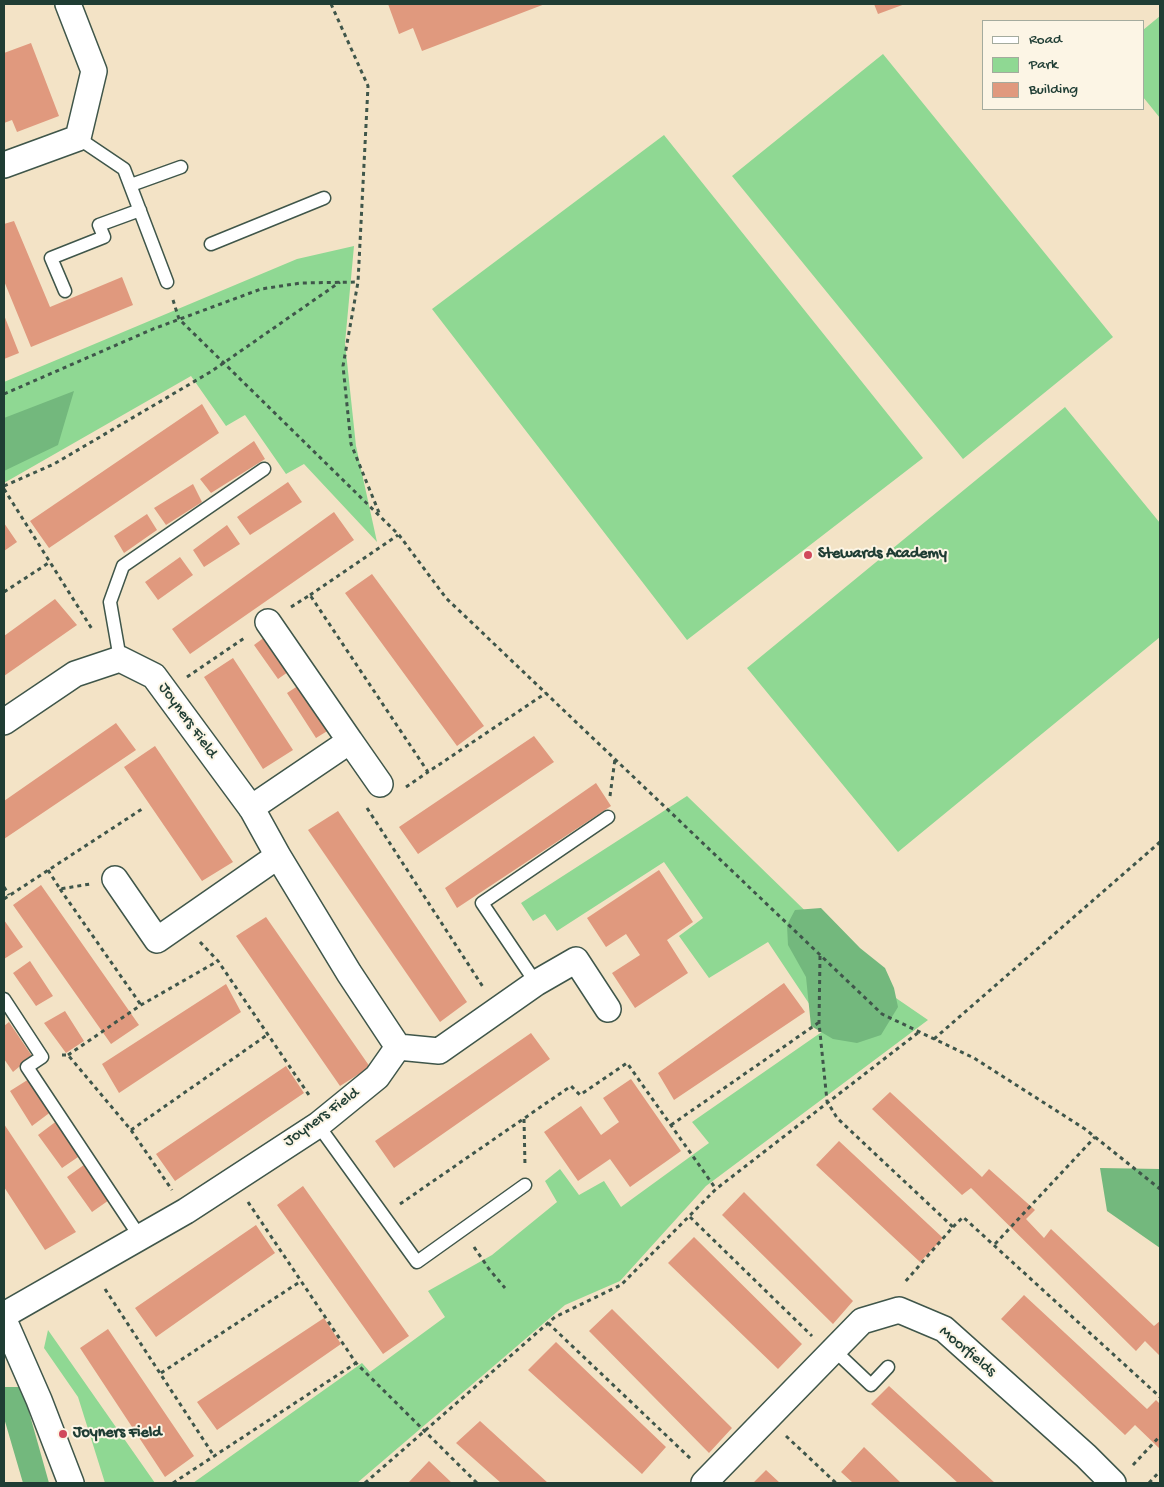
<!DOCTYPE html>
<html>
<head>
<meta charset="utf-8">
<style>
	body { margin:0 }
	#map { position:relative; width:1164px; height:1487px; overflow:hidden; background:#f3e3c6; font-family:"Gochi Hand",sans-serif }
	canvas { display:block }
	.frame { position:absolute; inset:0; border:5px solid #1f3d34; pointer-events:none }
	.legend { position:absolute; left:982px; top:20px; width:162px; height:90px; box-sizing:border-box; background:#fcf5e5; border:1px solid #a4ab9e; margin:0; padding:6px 9px; list-style:none; font-size:15px; color:#1f3d34 }
	.legend li { display:flex; align-items:center; gap:10px; height:25px }
	.legend b { width:25px; border:1px solid #a4ab9e }
</style>
</head>
<body>
<div id="map">
<canvas width="1164" height="1487"></canvas>
<div class="frame"></div>
<ul class="legend">
<li><b style="height:6px;background:#fff"></b>Road</li>
<li><b style="height:14px;background:#8fd893"></b>Park</li>
<li><b style="height:14px;background:#e0997e"></b>Building</li>
</ul>
</div>
<script>
const context = document.querySelector('canvas').getContext('2d');
context.lineJoin = 'round';
function fillPath(path, color) { context.fillStyle = color; context.fill(path, 'evenodd'); }
const toPath = rows => new Path2D(rows.map(r => 'M' + r).join(''));
function stroke(path, color, width, dash) { context.strokeStyle = color; context.lineWidth = width; context.lineCap = dash ? 'butt' : 'round'; context.setLineDash(dash || []); context.stroke(path); }
function label(font, color, halo, rows, align = 'center') {
  context.font = font + ' "Gochi Hand",sans-serif'; context.lineWidth = 4; context.setLineDash([]); context.textBaseline = 'middle'; context.strokeStyle = halo; context.fillStyle = color; for (const [text, x, y, turn = 0] of rows) {
    context.save(); context.translate(x, y); context.rotate((+turn || 0) * Math.PI / 180); context.textAlign = isNaN(turn) ? turn : align; if (halo) context.strokeText(text, 0, 0); context.fillText(text, 0, 0); context.restore();
  }
}
fillPath(toPath([
	[1160,16,1160,118,1143,97,1143,30],
	[883,54,1113,337,963,459,732,176],
	[664,135,923,458,687,640,432,309],
	[354,246,345,343,356,446,377,542,304,464,286,474,245,415,226,426,191,376,4,483,4,382,297,259],
	[1065,407,1160,523,1160,637,898,852,747,668],
	[687,796,893,996,928,1020,706,1186,620,1281,565,1305,357,1483,193,1483,362,1363,370,1372,445,1317,428,1291,492,1255,557,1202,545,1181,560,1169,579,1195,604,1181,621,1207,709,1143,692,1122,826,1029,768,942,709,978,679,936,703,918,664,862,557,931,545,914,533,921,521,903],
	[48,1330,155,1483,105,1483,78,1397,44,1348]
]), '#8fd893');
fillPath(toPath([
	[74,391,58,445,4,471,4,418],
	[821,908,860,948,885,968,894,988,898,1007,881,1035,857,1043,833,1039,811,1026,806,977,788,945,787,925,795,910],
	[1100,1168,1160,1169,1160,1248,1107,1211],
	[4,1387,22,1387,49,1483,23,1483,4,1418]
]), '#73b87d');
fillPath(toPath([
	[388,4,545,4,422,51,413,28,399,34],
	[874,4,905,4,878,14],
	[31,43,59,116,17,132,12,120,4,123,4,53],
	[14,221,50,307,122,277,133,305,31,347,4,281,4,224],
	[4,315,19,353,4,359],
	[202,404,219,433,49,548,30,521],
	[254,441,265,459,211,493,200,479],
	[288,482,302,502,250,535,237,517],
	[193,484,202,502,166,525,154,508],
	[334,512,354,540,190,654,172,629],
	[147,514,157,530,124,553,114,536],
	[4,523,17,542,4,551],
	[227,525,240,544,204,567,193,550],
	[180,557,193,575,158,600,145,582],
	[372,574,484,726,457,746,345,593],
	[55,599,77,625,4,676,4,636],
	[273,631,298,665,278,679,254,645],
	[233,658,293,750,263,769,204,677],
	[307,680,337,725,316,738,287,693],
	[116,723,136,750,4,839,4,801],
	[534,736,554,762,418,854,399,827],
	[155,746,233,862,202,881,124,767],
	[596,783,611,806,457,908,445,888],
	[338,811,467,1002,440,1022,308,830],
	[659,870,693,922,667,940,688,973,635,1008,612,973,640,955,626,934,606,947,587,918],
	[41,885,139,1025,111,1044,13,905],
	[266,917,370,1067,340,1086,236,936],
	[4,920,23,947,4,959],
	[30,961,53,996,36,1006,13,973],
	[784,983,805,1012,674,1100,658,1073],
	[226,984,241,1012,119,1093,102,1064],
	[65,1011,84,1041,66,1053,44,1023],
	[9,1022,32,1056,13,1072,4,1059,4,1026],
	[531,1033,550,1059,394,1168,375,1141],
	[286,1066,304,1093,175,1181,156,1154],
	[29,1079,52,1111,32,1126,10,1091],
	[631,1079,681,1151,630,1187,610,1159,578,1181,544,1132,581,1106,601,1135,619,1122,603,1098],
	[890,1092,982,1177,989,1169,1035,1210,1026,1219,1044,1238,1051,1229,1154,1326,1160,1321,1160,1356,1145,1341,1136,1351,971,1188,962,1195,872,1109],
	[58,1120,81,1155,62,1168,38,1135],
	[4,1124,76,1232,45,1250,4,1187],
	[839,1141,943,1238,920,1262,816,1165],
	[88,1162,112,1198,92,1212,67,1177],
	[303,1186,409,1336,383,1354,277,1205],
	[744,1192,853,1301,833,1324,722,1215],
	[256,1225,275,1253,156,1337,135,1308],
	[694,1237,802,1344,778,1369,668,1263],
	[1024,1295,1147,1409,1156,1400,1160,1404,1160,1449,1135,1425,1125,1435,1001,1319],
	[612,1309,732,1428,709,1453,589,1331],
	[324,1318,341,1344,217,1430,197,1402],
	[108,1329,194,1456,165,1477,80,1348],
	[556,1342,666,1447,642,1474,528,1370],
	[889,1386,995,1483,958,1483,871,1404],
	[480,1421,548,1483,501,1483,456,1443],
	[864,1447,901,1483,853,1483,841,1472],
	[429,1461,452,1483,408,1483],
	[766,1470,780,1483,753,1483]
]), '#e0997e');
const service = toPath([
	[78,138,124,169,167,282],
	[131,185,181,167],
	[211,244,324,198],
	[65,291,51,258,104,237,99,225,140,210],
	[120,659,110,602,123,566,264,469],
	[536,983,482,903,608,817],
	[4,999,42,1057,27,1067,140,1237],
	[318,1125,417,1262,525,1185],
	[834,1350,871,1385,888,1367]
]);
const minor = toPath([
	[4,165,78,138,94,71,68,4],
	[4,722,75,674,120,659,154,676,252,809,278,856,349,973,398,1047,377,1077,318,1125,186,1211,4,1315],
	[350,741,380,784],
	[251,808,350,741,268,622],
	[115,879,157,940,278,856],
	[398,1047,439,1051,536,983,576,960,608,1009],
	[4,1320,39,1400,71,1483],
	[704,1483,862,1321,899,1310,944,1329,1086,1456,1113,1483]
]);
stroke(service, '#3f564a', 15);
stroke(minor, '#3f564a', 28);
stroke(toPath([
	[331,4,368,86,358,282,343,366,351,444,380,515],
	[173,300,179,319,399,535,446,598,882,1014,974,1058,1085,1129,1160,1189],
	[4,394,153,329,261,289,301,283,358,282],
	[4,486,54,464,212,371,340,282],
	[4,489,92,629],
	[4,592,50,562],
	[310,595,398,535],
	[291,607,310,595,428,772,546,693],
	[187,677,246,637],
	[406,787,428,772],
	[610,796,615,759],
	[367,808,483,987],
	[48,870,60,889,90,884],
	[4,887,9,895],
	[60,889,141,1005],
	[4,899,142,809],
	[200,942,218,961,311,1098],
	[820,956,819,1023,827,1101,837,1118,953,1227,904,1283],
	[934,1039,1160,842],
	[62,1055,68,1055,131,1130,172,1190],
	[68,1055,141,1005,218,961],
	[524,1119,525,1166],
	[671,1125,818,1023],
	[131,1130,267,1035],
	[248,1202,356,1363,477,1483],
	[400,1204,571,1086,580,1095,627,1063,716,1189],
	[690,1217,812,1336],
	[953,1227,963,1217,1160,1397],
	[995,1244,1095,1137],
	[474,1247,489,1269,505,1288],
	[105,1289,214,1456],
	[548,1323,691,1459],
	[161,1373,301,1281],
	[786,1436,836,1483],
	[1133,1465,1160,1436],
	[173,1483,356,1363],
	[365,1483,555,1317,621,1285,716,1189,919,1032],
	[1149,1483,1160,1471]
]), '#3f564a', 3, [4, 4]);
stroke(service, '#fff', 12);
stroke(minor, '#fff', 25);
for (const [x, y, r, color] of [
	[808,555,5,"#d1495b"],
	[63,1434,5,"#d1495b"]
]) { const dot = new Path2D(); dot.arc(x, y, r, 0, 2 * Math.PI); context.fillStyle = color; context.fill(dot); stroke(dot, '#fcf5e5', 2); }
label('bold 16px', '#1f3d34', '#fcf5e5', [
	["Stewards Academy",818,555],
	["Joyners Field",73,1434]
], 'left');
label('16px', '#1f3d34', '#fcf5e5', [
	["Joyners Field",187,721,54],
	["Joyners Field",322,1118,-36],
	["Moorfields",967,1352,40]
]);
</script>
</body>
</html>
